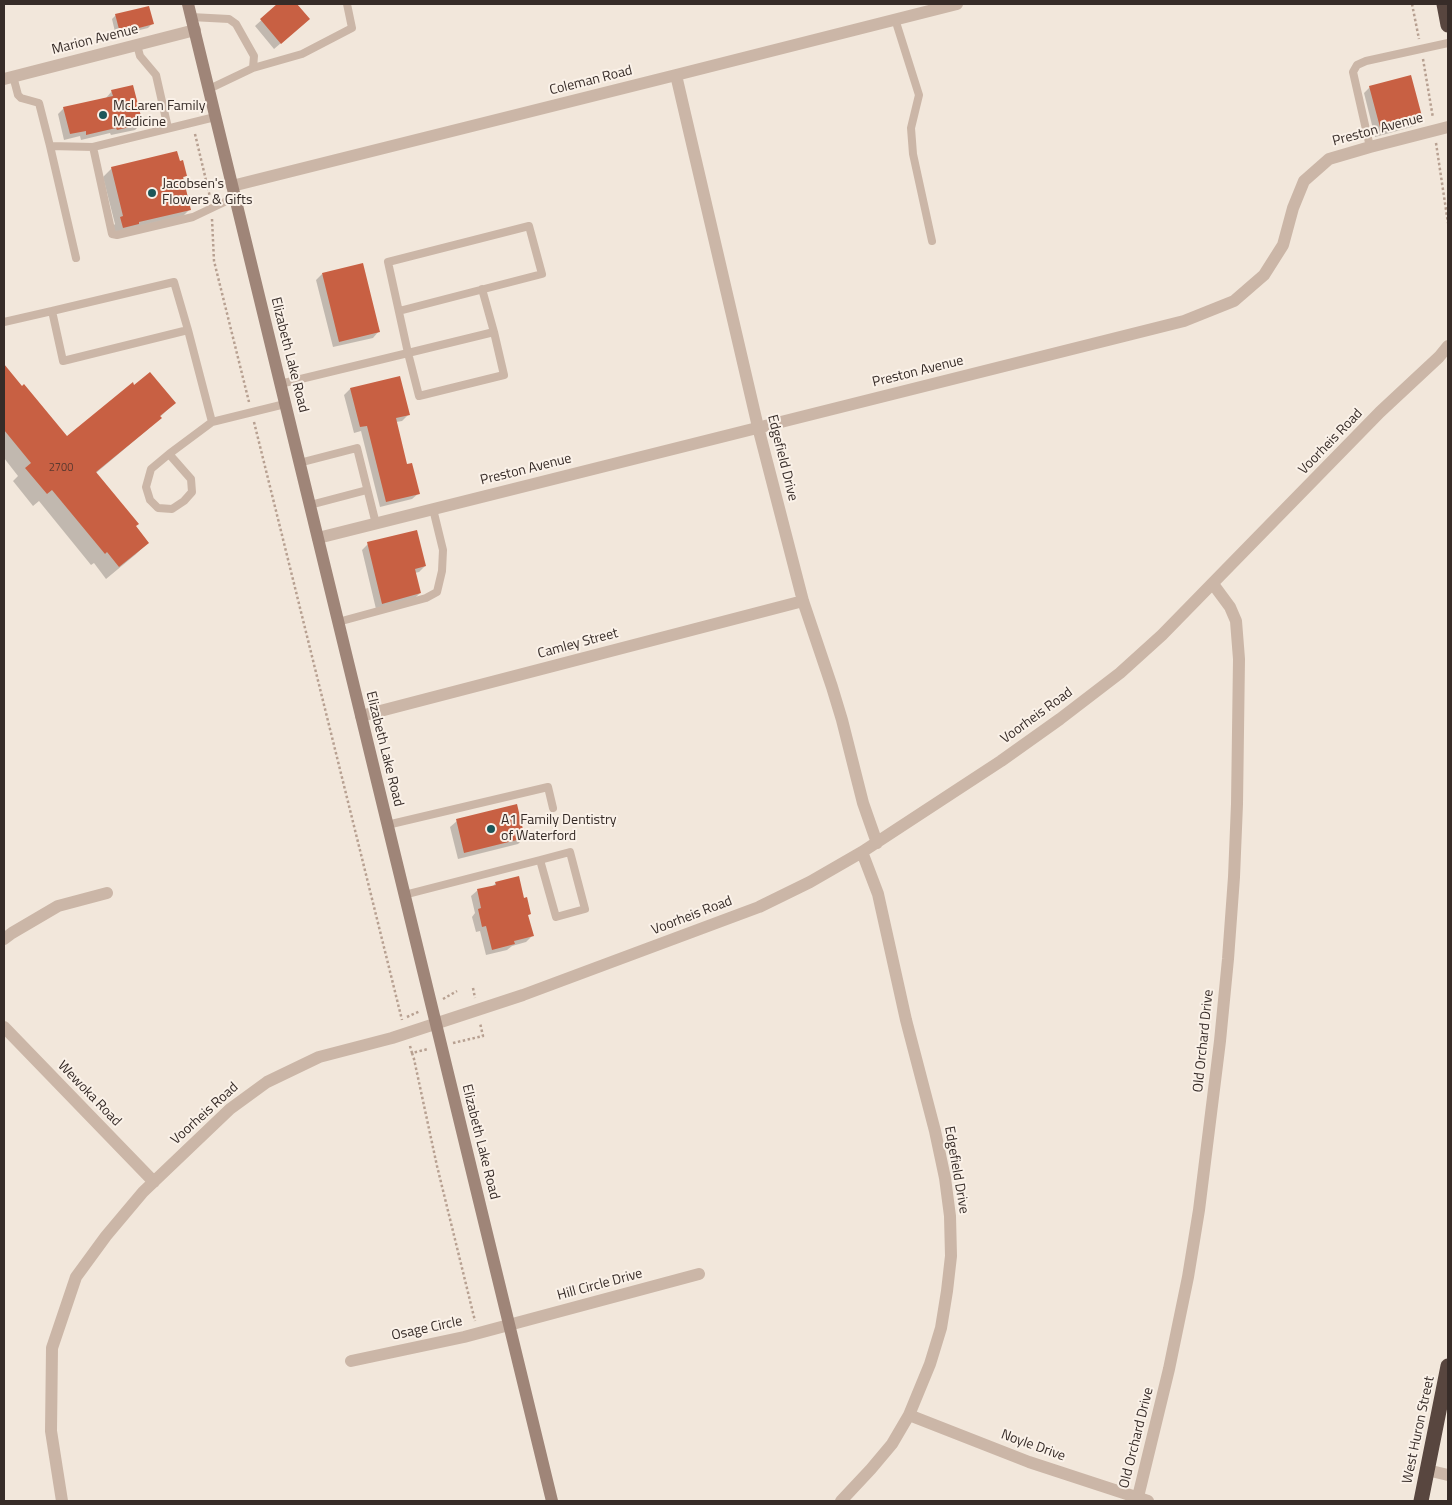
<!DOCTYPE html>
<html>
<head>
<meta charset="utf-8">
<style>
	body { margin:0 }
	#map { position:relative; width:1452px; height:1505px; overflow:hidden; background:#f2e7db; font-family:"Titillium Web",sans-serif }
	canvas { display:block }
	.frame { position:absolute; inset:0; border:5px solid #372c28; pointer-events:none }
</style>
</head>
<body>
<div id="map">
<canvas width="1452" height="1505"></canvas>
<div class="frame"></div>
</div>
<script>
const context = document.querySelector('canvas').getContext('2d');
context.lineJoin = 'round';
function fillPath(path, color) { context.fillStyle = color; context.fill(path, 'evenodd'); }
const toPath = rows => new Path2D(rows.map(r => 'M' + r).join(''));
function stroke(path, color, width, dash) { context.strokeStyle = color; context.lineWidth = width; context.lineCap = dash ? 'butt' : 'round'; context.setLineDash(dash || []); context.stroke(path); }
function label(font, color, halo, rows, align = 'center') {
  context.font = font + ' "Titillium Web",sans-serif'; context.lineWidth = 4; context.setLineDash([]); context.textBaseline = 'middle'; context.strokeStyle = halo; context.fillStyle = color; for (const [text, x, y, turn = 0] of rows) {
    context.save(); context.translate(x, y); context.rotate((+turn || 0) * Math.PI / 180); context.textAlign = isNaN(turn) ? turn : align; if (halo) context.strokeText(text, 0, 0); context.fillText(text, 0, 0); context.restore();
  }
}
fillPath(toPath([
	[279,4,296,4,309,19,274,49,255,26],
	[116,15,152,24,148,28,116,36,112,19],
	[1370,87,1422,120,1415,126,1375,137,1364,93],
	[112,91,141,124,135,130,111,135,110,133,81,140,80,136,64,140,58,114,64,108,106,98],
	[112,168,185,176,183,178,190,209,181,218,115,235,113,226,115,224,103,177],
	[322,274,379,331,373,338,333,347,316,280],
	[9,372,67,438,134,387,174,403,147,430,96,473,148,543,135,555,106,579,94,563,91,565,39,501,33,506,13,481,18,476,4,458,4,376],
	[350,389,408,415,402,421,396,422,406,465,419,493,412,499,380,507,361,431,354,433,344,395],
	[368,544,425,566,419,572,415,573,420,593,414,599,376,609,362,550],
	[457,821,524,838,518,844,458,859,450,827],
	[496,883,523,899,530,914,527,916,532,936,526,942,512,946,507,950,486,955,480,931,476,932,472,917,475,913,471,896,478,890,492,887]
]), '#0003');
fillPath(toPath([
	[277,4,297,4,310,19,281,44,260,19],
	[149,6,154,24,120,33,115,14],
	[1411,75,1423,120,1381,131,1369,86],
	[133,85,143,124,117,130,116,128,86,135,86,131,70,134,63,107,113,96,111,90],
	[177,151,180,161,183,160,187,176,183,177,191,210,139,222,139,224,123,228,120,217,123,216,111,167],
	[363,263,380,332,339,342,322,273],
	[4,364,22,386,24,384,67,436,133,382,134,385,150,372,176,403,160,416,162,418,96,472,139,524,136,526,149,543,119,567,107,552,105,554,52,490,47,494,25,468,31,463,4,430],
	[400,376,410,415,396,418,407,464,412,463,420,494,386,502,367,426,360,427,350,388],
	[417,530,426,566,415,569,421,593,382,604,367,542],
	[517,804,525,838,464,853,456,819],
	[519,876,524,898,527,897,531,914,528,915,534,936,514,941,515,944,492,950,486,926,482,927,478,909,481,908,477,889,496,885,495,882]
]), '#c86043');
stroke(toPath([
	[1412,4,1419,39],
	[1423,59,1433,118],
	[195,134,210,197],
	[1436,143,1448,223],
	[212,219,214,261,249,402],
	[254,422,402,1020],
	[473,988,475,998],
	[443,999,457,991],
	[407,1017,420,1011],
	[453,1043,483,1036,480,1023],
	[410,1046,412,1053,428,1049],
	[412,1053,414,1059,437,1166,475,1321]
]), '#b7a091', 2.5, [2.5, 2.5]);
stroke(toPath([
	[191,17,229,19,236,24,254,56,253,68,209,89],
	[895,19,919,95,911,128,913,154,932,241],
	[137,45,140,56,156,75,168,128],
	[253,68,302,54,352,28,347,4],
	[13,76,18,95,21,98,39,103,50,146,93,147],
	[215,117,93,147,112,234,117,235,193,217,235,197],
	[50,146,76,258],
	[1370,147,1353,72,1357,65,1366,61,1448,43],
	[482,289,494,332],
	[4,322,52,311],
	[188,330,174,282,52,311,63,361,188,330,212,422],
	[280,384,408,353,494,332,504,375,419,396,408,353,388,262,529,226,542,274,399,311],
	[169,454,191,479,192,492,184,501,172,509,158,508,150,500,146,487,151,469,169,454,212,422,285,404],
	[299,463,357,448,376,524],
	[310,505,367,490],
	[338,622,426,598,437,592,442,571,443,550,433,509],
	[387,825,548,787,553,808],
	[404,895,540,860,570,852,585,909,556,917,540,860]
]), '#cbb6a7', 8);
stroke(toPath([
	[676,75,758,427,803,601,832,687,842,720,863,803,877,843],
	[4,79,195,30],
	[232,186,676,75,957,4],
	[318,538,1184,321,1234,301,1264,275,1283,245,1293,208,1304,181,1329,159,1370,147,1448,127],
	[361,716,803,601],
	[4,939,12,933,58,906,107,893],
	[4,1027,154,1182],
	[351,1361,464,1337,699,1274],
	[909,1415,1029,1462,1148,1501],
	[1427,1470,1448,1475],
	[62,1501,51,1431,52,1348,76,1277,106,1236,143,1192,230,1109,267,1082,319,1057,392,1038,523,995,759,907,810,882,862,852,1001,761,1060,719,1120,673,1162,635,1380,412,1439,357,1448,346],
	[841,1501,871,1469,892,1444,909,1415,930,1364,941,1328,947,1291,951,1256,950,1216,945,1178,935,1131,906,1020,878,894,862,852],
	[1137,1501,1169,1369,1188,1277,1199,1210,1220,1041,1228,959,1234,877,1237,804,1239,659,1236,621,1230,607,1213,584]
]), '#cbb6a7', 12);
stroke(toPath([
	[188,4,552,1501]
]), '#9f8578', 12);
stroke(toPath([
	[1444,4,1448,25],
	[1421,1501,1448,1366]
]), '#58463f', 15);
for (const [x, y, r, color] of [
	[103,115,5,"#1c5759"],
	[152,193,5,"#1c5759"],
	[491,829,5,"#1c5759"]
]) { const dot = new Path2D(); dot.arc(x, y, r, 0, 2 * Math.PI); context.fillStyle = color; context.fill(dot); stroke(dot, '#faf1e8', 2); }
label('11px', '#5b392f', null, [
	["2700",61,468]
]);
label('14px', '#372c28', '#faf1e8', [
	["Marion Avenue",95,40,-14],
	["Coleman Road",591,81,-14],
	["Preston Avenue",1378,130,-15],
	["Elizabeth Lake Road",289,355,76],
	["Preston Avenue",918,372,-14],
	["Voorheis Road",1331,442,-46],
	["Edgefield Drive",782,458,76],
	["Preston Avenue",526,470,-14],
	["Camley Street",578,644,-15],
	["Voorheis Road",1037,716,-36],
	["Elizabeth Lake Road",384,749,76],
	["Voorheis Road",692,916,-21],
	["Old Orchard Drive",1204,1041,-84],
	["Wewoka Road",89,1094,46],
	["Voorheis Road",205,1114,-42],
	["Elizabeth Lake Road",480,1142,76],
	["Edgefield Drive",956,1170,80],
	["Hill Circle Drive",600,1285,-15],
	["Osage Circle",427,1329,-12],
	["West Huron Street",1419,1430,-78],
	["Old Orchard Drive",1137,1438,-76],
	["Noyle Drive",1033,1446,20]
]);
label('14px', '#372c28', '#faf1e8', [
	["McLaren Family",113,107],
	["Medicine",113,123],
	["Jacobsen's",162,185],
	["Flowers & Gifts",162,201],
	["A1 Family Dentistry",501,821],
	["of Waterford",501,837]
], 'left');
</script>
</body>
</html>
